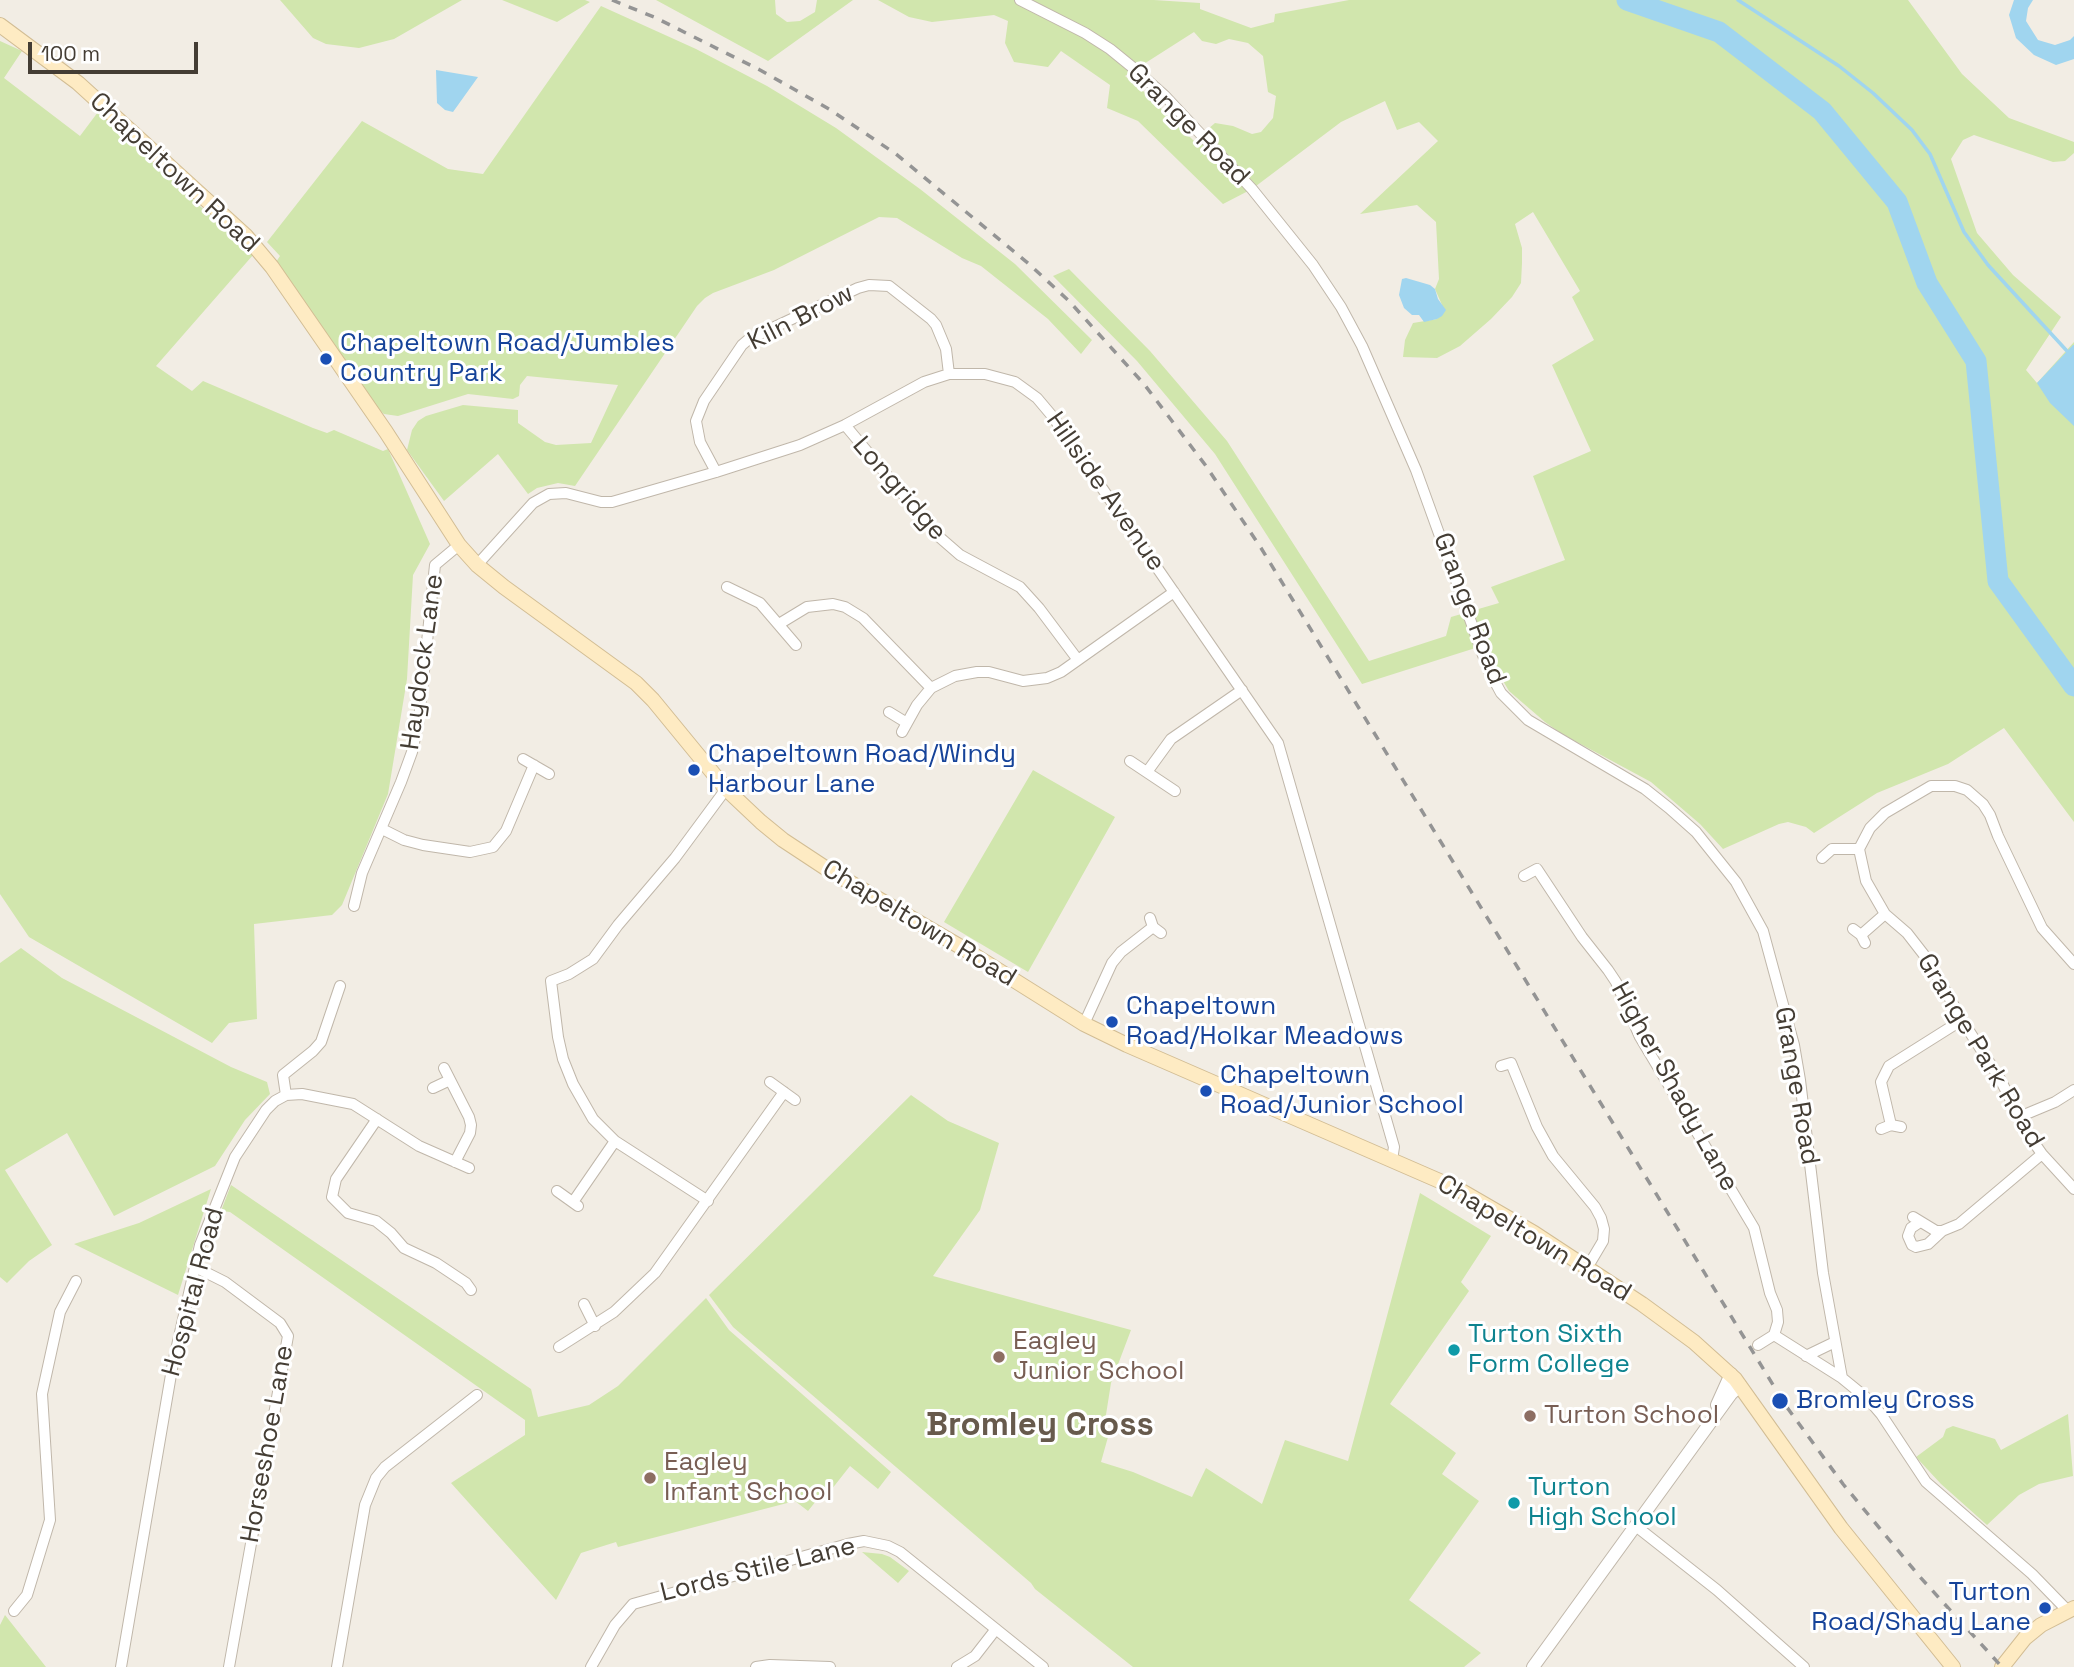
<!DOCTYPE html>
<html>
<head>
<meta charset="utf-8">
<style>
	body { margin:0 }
	#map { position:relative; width:2074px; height:1667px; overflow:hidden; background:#f2ede4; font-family:"Space Grotesk",sans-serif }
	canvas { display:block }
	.scale { position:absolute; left:28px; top:42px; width:170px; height:32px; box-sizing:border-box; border:4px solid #443d34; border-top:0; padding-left:9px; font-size:21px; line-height:24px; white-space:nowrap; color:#443d34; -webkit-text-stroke:5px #fff; paint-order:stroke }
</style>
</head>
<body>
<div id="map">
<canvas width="2074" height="1667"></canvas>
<div class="scale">100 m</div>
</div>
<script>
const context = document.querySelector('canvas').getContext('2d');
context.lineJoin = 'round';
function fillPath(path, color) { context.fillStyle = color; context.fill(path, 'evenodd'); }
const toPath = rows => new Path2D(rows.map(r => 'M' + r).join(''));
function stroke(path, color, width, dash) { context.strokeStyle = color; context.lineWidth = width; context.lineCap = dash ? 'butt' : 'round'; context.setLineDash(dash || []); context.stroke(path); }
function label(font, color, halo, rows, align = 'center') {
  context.font = font + ' "Space Grotesk",sans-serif'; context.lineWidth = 6; context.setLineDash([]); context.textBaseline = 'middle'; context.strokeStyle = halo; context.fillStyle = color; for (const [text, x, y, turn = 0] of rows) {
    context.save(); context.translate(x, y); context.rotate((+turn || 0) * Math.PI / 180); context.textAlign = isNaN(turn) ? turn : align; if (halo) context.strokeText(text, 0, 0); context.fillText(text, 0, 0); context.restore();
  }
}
fillPath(toPath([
	[280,0,462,0,394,39,359,48,326,44,313,38],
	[502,0,585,0,590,2,557,22],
	[656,0,775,0,776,14,787,22,800,21,815,12,817,0,853,0,768,61],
	[878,0,1154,0,1200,3,1200,9,1251,28,1274,22,1275,14,1349,0,1908,0,1962,74,2009,118,2074,142,2074,153,2065,161,2053,162,1974,135,1963,140,1951,159,1977,233,2013,275,2061,317,2026,370,2037,383,2074,342,2074,822,2004,728,1948,764,1877,793,1814,833,1806,827,1788,822,1779,824,1723,849,1700,824,1651,782,1562,734,1545,722,1509,691,1499,674,1488,644,1362,684,1215,454,1137,361,1053,276,1069,269,1150,351,1227,441,1369,661,1446,636,1451,617,1499,603,1491,587,1565,560,1533,476,1591,451,1552,365,1594,340,1572,297,1580,291,1533,212,1515,224,1522,248,1522,263,1521,283,1512,297,1491,319,1460,346,1437,358,1403,357,1405,340,1413,323,1437,319,1442,305,1435,289,1439,279,1436,222,1417,205,1360,214,1438,141,1419,122,1397,130,1385,101,1341,122,1252,189,1223,204,1138,121,1107,108,1110,85,1061,51,1048,67,1014,62,1005,43,1008,21,994,15,932,22,909,17],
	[1194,32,1202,41,1216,44,1229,39,1248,43,1263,56,1268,92,1276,96,1273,118,1261,132,1252,134,1233,126,1215,123,1194,141,1140,88,1125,76],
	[601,6,696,49,767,86,836,128,920,189,1015,264,1092,340,1081,354,1048,319,981,266,962,258,897,218,879,217,774,270,713,293,705,298,697,306,575,486,558,483,537,488,528,494,498,454,444,501,407,450,412,430,418,421,426,416,463,405,518,410,518,423,545,442,556,445,591,443,618,385,527,376,520,385,519,396,513,399,468,394,398,416,384,414,378,409,276,262,280,256,267,242,362,121,448,169,483,174],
	[0,41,22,51,4,78,80,136,98,112,253,255,156,366,192,391,203,381,313,428,327,433,334,430,383,451,388,449,430,544,413,575,407,679,388,794,342,905,332,915,254,924,257,1019,229,1023,212,1043,29,937,0,894],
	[1033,770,1115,817,1028,972,944,922],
	[21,948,62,978,231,1067,267,1082,270,1094,245,1120,215,1166,114,1216,67,1133,5,1170,52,1245,29,1261,7,1283,0,1277,0,963],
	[911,1095,948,1121,999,1143,980,1210,933,1276,1131,1330,1111,1383,1105,1421,1100,1431,1108,1437,1101,1462,1133,1472,1192,1497,1206,1468,1262,1504,1285,1440,1348,1461,1420,1193,1491,1236,1461,1282,1469,1291,1390,1404,1456,1453,1442,1474,1479,1501,1409,1600,1481,1653,1464,1667,1133,1667,1035,1589,1031,1583,733,1327,709,1295],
	[231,1185,531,1389,538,1417,589,1405,618,1386,706,1298,729,1330,891,1472,878,1489,850,1466,824,1499,820,1496,808,1511,795,1501,618,1547,616,1542,581,1553,556,1600,451,1483,525,1435,525,1420,230,1212,221,1211],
	[211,1189,178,1295,74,1244,139,1223],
	[2068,1414,2073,1476,2039,1484,2019,1495,1987,1525,1941,1484,1916,1457,1943,1437,1946,1429,1953,1426,1995,1439,2001,1450],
	[862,1552,882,1554,890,1557,909,1571,898,1583],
	[5,1615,46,1667,0,1667,0,1625]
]), '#d1e6ad');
fillPath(toPath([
	[2014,0,2033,0,2028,8,2026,21,2038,40,2055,45,2070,40,2074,36,2074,59,2056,65,2034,55,2016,38,2009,15],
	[436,70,478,77,453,112,445,110,437,103],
	[1406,278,1430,285,1435,289,1438,299,1446,310,1442,316,1437,319,1424,322,1419,315,1412,315,1404,308,1399,295,1402,279],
	[2073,345,2074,345,2074,426,2050,403,2037,383]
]), '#a0d5ef');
stroke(toPath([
	[1738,0,1839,66,1873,93,1912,130,1930,154,1964,232,1988,265,2067,351]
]), '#a0d5ef', 3.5);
stroke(toPath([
	[1627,0,1719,32,1822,111,1897,202,1927,283,1976,361,1998,581,2074,686]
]), '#a0d5ef', 21);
const minor = toPath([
	[1020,0,1085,33,1110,49,1137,71,1165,96,1252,189,1313,265,1341,307,1362,346,1416,470,1488,669,1501,693,1528,720,1645,789,1669,808,1696,832,1736,882,1763,931,1794,1045,1800,1080,1823,1273,1842,1378],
	[845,425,937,535,960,555,1020,587,1039,608,1078,660],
	[716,472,700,442,696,421,704,401,742,345,749,339,858,288,869,285,889,286,931,319,936,325,946,349,949,374],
	[477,565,533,503,549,494,566,493,601,502,612,502,716,472,800,445,845,425,924,382,949,374,985,374,1015,382,1037,398,1053,417,1278,743,1394,1147,1392,1160],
	[727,587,760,603,796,645],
	[779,624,807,607,833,604,845,607,863,618,931,688],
	[889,712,907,723],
	[902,732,917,705,931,688,955,676,977,672,989,672,1023,681,1047,678,1061,672,1174,592],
	[523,759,549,774],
	[1130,761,1175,791],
	[1147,772,1171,739,1242,690],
	[382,829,404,840,423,845,470,852,493,847,506,831,534,765],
	[1822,858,1832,849,1859,849],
	[1524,876,1537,869,1582,937,1608,970,1616,982,1640,1037,1754,1228,1770,1293,1777,1310,1778,1322,1774,1335,1758,1345],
	[354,906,362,873,401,782,412,752,419,719,435,565,459,545],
	[1150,918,1153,927,1161,933],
	[1853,929,1861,935,1865,943],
	[1861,935,1885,914],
	[2074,964,2042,928,1998,836,1990,815,1983,804,1967,790,1955,786,1931,786,1885,813,1870,828,1859,849,1866,881,1885,914,1907,933,1928,960,1962,1020,2000,1079,2028,1134,2042,1154,2074,1189],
	[1084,1024,1112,963,1121,952,1153,927],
	[1501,1066,1511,1063,1537,1127,1553,1156,1595,1207,1601,1218,1604,1229,1603,1241,1587,1268],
	[444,1068,469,1117,471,1125,470,1133,455,1162],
	[770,1082,795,1100],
	[433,1088,450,1080],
	[286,1095,283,1075,313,1051,321,1042,340,986],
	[2019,1117,2055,1102,2074,1090],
	[377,1119,336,1179,332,1197,348,1213,376,1221,391,1233,404,1248,436,1263,466,1283,471,1290],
	[1891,1125,1881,1082,1889,1066,1962,1020],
	[1881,1129,1891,1125,1901,1127],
	[557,1191,578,1206],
	[708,1201,615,1141,593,1119,573,1084,563,1059,558,1037,551,981,569,974,593,959,618,925,675,858,726,789],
	[573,1202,615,1141],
	[1913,1217,1936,1231,1942,1231,1959,1224,2042,1154],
	[1920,1222,1911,1228,1908,1236,1912,1245,1916,1247,1928,1244,1942,1231],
	[195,1267,225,1282,280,1323,288,1336,229,1667],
	[584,1304,595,1326],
	[1774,1335,1842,1378,1869,1400,1881,1414,1926,1482,2032,1574,2067,1610],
	[559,1347,614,1312,655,1273,784,1092],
	[1806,1356,1835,1342],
	[1637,1527,1717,1590,1804,1667],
	[14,1611,27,1595,50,1520,42,1394,60,1312,76,1281],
	[121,1667,173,1363,200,1245,235,1157,266,1110,275,1101,286,1095,302,1094,353,1104,419,1146,469,1168],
	[337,1667,365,1505,376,1478,385,1467,477,1395],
	[591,1667,615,1625,633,1604,848,1544,864,1541,888,1546,900,1552,1043,1667],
	[756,1667,770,1665,830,1667],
	[957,1667,975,1656,996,1629]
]);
const tertiary = toPath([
	[1717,1405,1731,1374],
	[1533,1667,1731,1394,1740,1385]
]);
const secondary = toPath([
	[0,25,78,83,246,236,272,267,386,432,459,545,477,565,504,587,636,683,653,700,726,789,761,822,783,840,827,869,966,950,1084,1024,1127,1045,1458,1189,1534,1233,1642,1304,1694,1342,1735,1379,1841,1528,1953,1667],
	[2002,1667,2025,1638,2041,1625,2074,1608]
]);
stroke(minor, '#c0b7aa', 12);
stroke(tertiary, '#c0b7aa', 14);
stroke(secondary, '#d2bd94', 16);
stroke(minor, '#fff', 10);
stroke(tertiary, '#fff', 12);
stroke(secondary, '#feebc3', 14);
stroke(toPath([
	[612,0,654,17,760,70,829,109,896,154,1029,264,1069,301,1144,384,1206,466,1261,548,1786,1406,1843,1484,1920,1577,2002,1667]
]), '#949494', 3.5, [9, 9]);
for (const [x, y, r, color] of [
	[326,359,7,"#1a4fb4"],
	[694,770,7,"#1a4fb4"],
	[1112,1022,7,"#1a4fb4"],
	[1206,1091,7,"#1a4fb4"],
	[1454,1350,7,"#0f9aa8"],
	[999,1357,7,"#8d6e63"],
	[1780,1401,9,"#1a4fb4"],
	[1530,1416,7,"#8d6e63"],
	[650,1478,7,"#8d6e63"],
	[1514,1503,7,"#0f9aa8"],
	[2045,1608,7,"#1a4fb4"]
]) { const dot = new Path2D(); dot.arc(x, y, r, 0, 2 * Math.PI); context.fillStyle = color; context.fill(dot); stroke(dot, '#fff', 2.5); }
label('26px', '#443d34', '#fff', [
	["Grange Road",1188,125,45],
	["Chapeltown Road",174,173,43],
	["Kiln Brow",801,318,-27],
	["Longridge",899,489,49],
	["Hillside Avenue",1105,492,55],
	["Grange Road",1469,609,69],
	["Haydock Lane",423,662,-82],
	["Chapeltown Road",919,924,31],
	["Grange Park Road",1980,1051,59],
	["Grange Road",1796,1086,80],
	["Higher Shady Lane",1674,1087,61],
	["Chapeltown Road",1534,1239,31],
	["Hospital Road",194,1292,-75],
	["Horseshoe Lane",268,1444,-80],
	["Lords Stile Lane",758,1570,-14]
]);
label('26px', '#164399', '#fff', [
	["Chapeltown Road/Jumbles",340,344],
	["Country Park",340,374],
	["Chapeltown Road/Windy",708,755],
	["Harbour Lane",708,785],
	["Chapeltown",1126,1007],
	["Road/Holkar Meadows",1126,1037],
	["Chapeltown",1220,1076],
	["Road/Junior School",1220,1106],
	["Bromley Cross",1796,1401],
	["Turton",2031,1593,"right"],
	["Road/Shady Lane",2031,1623,"right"]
], 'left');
label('26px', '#0d838f', '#fff', [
	["Turton Sixth",1468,1335],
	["Form College",1468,1365],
	["Turton",1528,1488],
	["High School",1528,1518]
], 'left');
label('26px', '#785e54', '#fff', [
	["Eagley",1013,1342],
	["Junior School",1013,1372],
	["Turton School",1544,1416],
	["Eagley",664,1463],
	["Infant School",664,1493]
], 'left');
label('bold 33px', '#675a4c', '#fff', [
	["Bromley Cross",1040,1426]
]);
</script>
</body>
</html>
